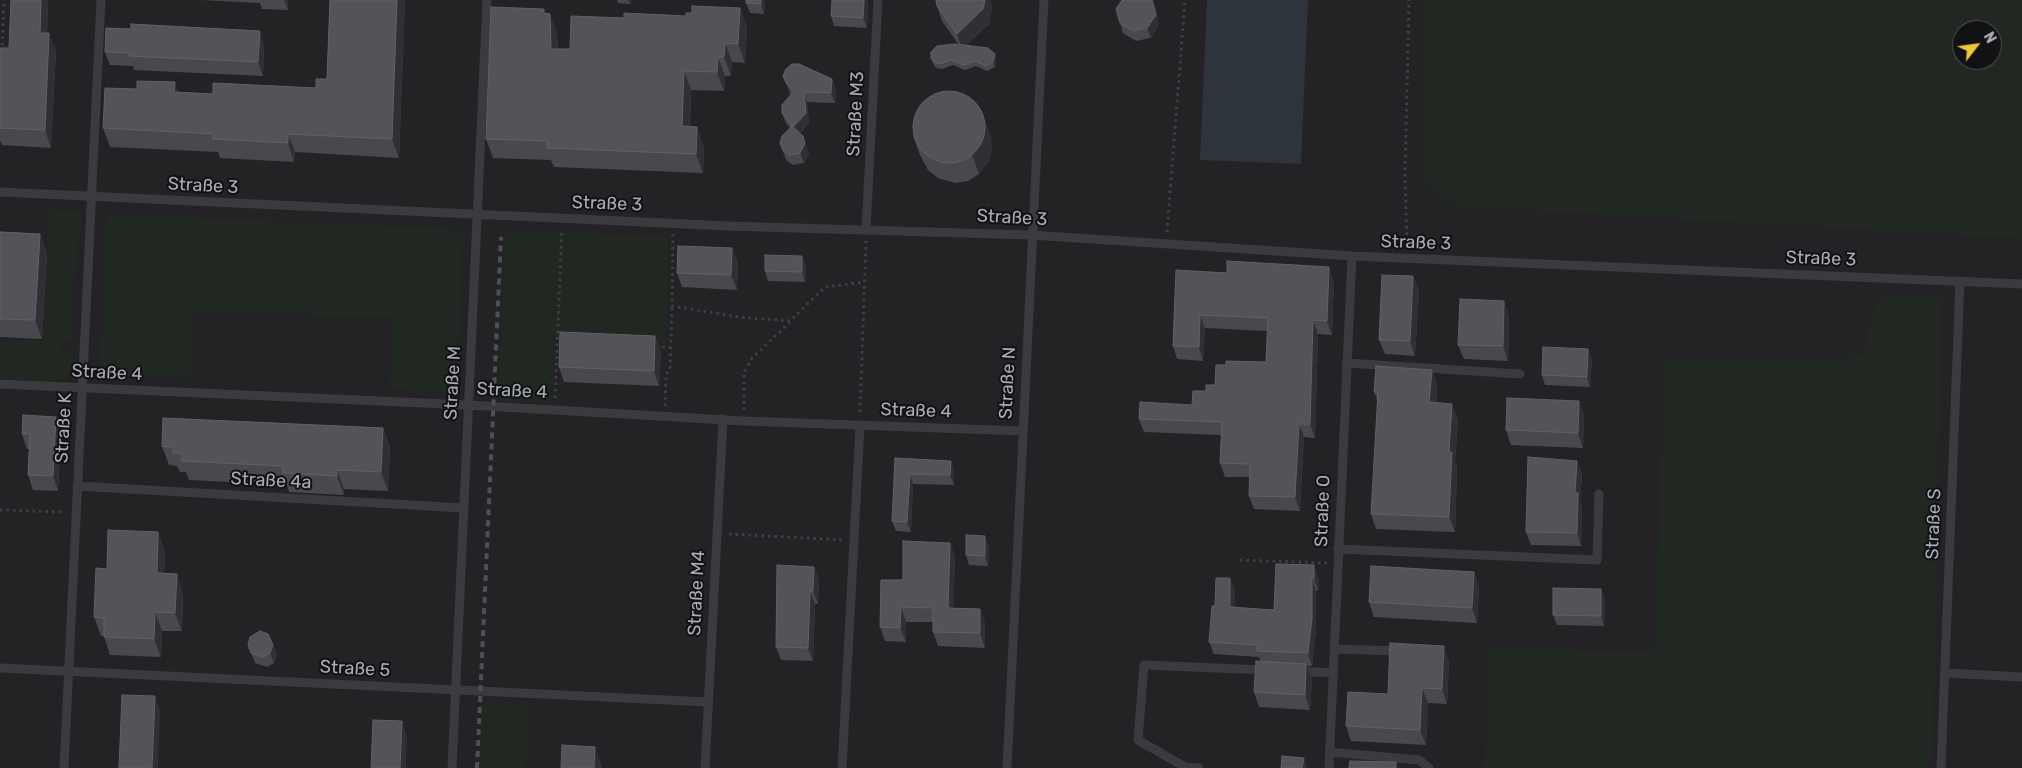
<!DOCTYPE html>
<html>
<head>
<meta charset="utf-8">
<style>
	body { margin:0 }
	#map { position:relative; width:2022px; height:768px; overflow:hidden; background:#171719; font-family:Rubik,sans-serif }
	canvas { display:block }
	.north { position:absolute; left:1952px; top:20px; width:50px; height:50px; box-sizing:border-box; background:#121214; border:1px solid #4e5056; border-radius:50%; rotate:60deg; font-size:14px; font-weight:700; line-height:20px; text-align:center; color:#a9acb8 }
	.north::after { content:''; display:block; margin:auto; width:18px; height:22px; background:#eec63a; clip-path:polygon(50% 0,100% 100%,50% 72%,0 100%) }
</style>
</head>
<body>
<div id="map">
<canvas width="2022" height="768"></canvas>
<div class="north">N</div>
</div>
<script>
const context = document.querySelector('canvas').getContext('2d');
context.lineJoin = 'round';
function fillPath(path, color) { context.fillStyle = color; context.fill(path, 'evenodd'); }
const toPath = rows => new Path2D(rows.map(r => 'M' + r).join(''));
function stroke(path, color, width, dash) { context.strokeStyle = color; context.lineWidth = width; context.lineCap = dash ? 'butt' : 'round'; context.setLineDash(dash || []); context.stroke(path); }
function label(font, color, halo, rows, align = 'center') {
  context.font = font + ' Rubik,sans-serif'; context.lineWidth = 4; context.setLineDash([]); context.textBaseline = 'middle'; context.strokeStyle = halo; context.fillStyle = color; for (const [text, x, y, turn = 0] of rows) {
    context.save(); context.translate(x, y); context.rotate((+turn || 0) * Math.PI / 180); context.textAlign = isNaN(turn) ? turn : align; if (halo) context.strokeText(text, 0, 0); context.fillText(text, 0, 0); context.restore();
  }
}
fillPath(toPath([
	[0,0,2022,0,2022,768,0,768],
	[1962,30,1992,30,1992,60,1962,60]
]), '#232326');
fillPath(toPath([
	[1422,0,2022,0,2022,238,1457,206,1425,179],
	[1962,30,1992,30,1992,60,1962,60],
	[54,211,75,211,81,216,83,229,83,235,76,239,72,341,61,342,62,352,72,352,76,363,74,370,69,377,58,382,0,378,0,340,43,341,49,216],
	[106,214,463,230,456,392,389,389,392,318,193,310,190,379,100,375],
	[505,230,665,237,670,246,666,345,555,339,552,404,498,401],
	[1879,295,1941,298,1934,692,1930,768,1485,768,1488,647,1654,653,1665,362,1863,357],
	[482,701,529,704,526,768,480,768]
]), '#212822');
fillPath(toPath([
	[1207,0,1308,0,1301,164,1200,160]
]), '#2d343c');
stroke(toPath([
	[2,52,4,0],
	[1167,232,1185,0],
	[673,234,672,306,739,317,790,321,825,287,864,282],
	[1407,248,1405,174,1409,0],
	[656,347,670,347],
	[555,398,562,229],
	[665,406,666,374,670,370,672,306],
	[744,410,744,373,752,358,790,322],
	[860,412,866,241],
	[0,510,65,512],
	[729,534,843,540],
	[1240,560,1327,563]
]), '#3e3f44', 3, [2.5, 4]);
stroke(toPath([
	[0,192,728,226,1031,235,1352,256,2022,284],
	[866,229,878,0],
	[1346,363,1520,374],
	[0,384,468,405,744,421,1022,431],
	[77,486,463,508],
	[1338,549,1597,560,1599,494],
	[1334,649,1401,651],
	[0,668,708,702],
	[1298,671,1333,673],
	[1945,673,2022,677],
	[1330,752,1419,760,1429,768],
	[64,768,101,0],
	[452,768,487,0],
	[705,768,723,419],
	[842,768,860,426],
	[1007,768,1044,0],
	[1199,768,1185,767,1138,740,1144,665,1265,670],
	[1329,768,1352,256],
	[1941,768,1960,281]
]), '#3a3a3f', 9);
stroke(toPath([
	[477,768,501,237]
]), '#4f5056', 4, [6, 5]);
fillPath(toPath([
	[11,0,48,0,47,33,56,50,51,148,2,145,0,140,0,48,9,48],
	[201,0,288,0,288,10,262,9,260,3],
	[330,0,405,0,399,158,295,152,294,162,220,158,218,152,110,147,103,128,178,92,213,94,316,88,327,79],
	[617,0,633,0,630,4,618,3],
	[746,0,765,0,764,14,750,13,746,3],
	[868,0,867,28,834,26,831,16],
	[936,0,990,0,992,8,989,24,966,45,995,54,996,59,995,67,987,71,976,66,965,70,953,65,942,69,936,68,933,63,931,58,959,45,942,21,937,6],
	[1152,0,1156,10,1159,25,1151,38,1136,41,1123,33,1120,23],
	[740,8,747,27,745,63,732,62,731,76,725,76,724,91,691,90,690,127,704,146,703,173,554,167,551,160,493,158,486,139,546,14,557,33,558,49,570,49,624,18,686,16,692,13],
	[264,45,263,76,134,70,133,66,110,65,105,52],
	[783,76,836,89,835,103,807,102,809,123,800,133,809,153,804,163,793,165,786,160,780,143,790,128,786,123,782,113,791,95,790,93],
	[983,116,990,135,992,148,989,161,979,174,968,181,955,183,938,178,928,170,920,155,913,136],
	[0,232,40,234,47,253,42,339,0,337],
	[732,248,738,263,737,290,682,287,677,273],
	[802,256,806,266,805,282,768,281,765,271],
	[1176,270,1334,281,1332,335,1318,334,1315,438,1304,437,1300,511,1254,509,1249,496,1249,477,1225,477,1220,463,1221,435,1144,432,1139,419,1192,405,1206,391,1215,385,1226,365,1266,362,1267,331,1205,328,1203,361,1177,359,1173,346],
	[1413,276,1419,291,1415,356,1385,354,1379,340],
	[1509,315,1508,361,1464,359,1458,345],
	[655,336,661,351,659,386,564,382,559,367],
	[1592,359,1590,387,1545,385,1542,375],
	[1432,370,1437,385,1436,403,1458,419,1455,461,1457,467,1455,532,1376,529,1371,514,1378,402,1374,392],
	[1584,415,1583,448,1511,445,1506,430],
	[383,428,390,447,388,491,344,489,344,495,289,492,287,485,189,480,186,472,180,472,177,466,169,465,162,446],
	[61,432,58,491,33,490,28,475,29,449,27,449,22,434],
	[895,458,951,461,954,471,954,485,913,484,911,532,896,531,892,521],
	[1577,461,1582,474,1580,499,1582,506,1581,546,1531,545,1526,532],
	[158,532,165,551,164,573,183,592,182,631,162,631,161,657,110,655,104,636,101,636,94,617,107,569],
	[950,543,955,558,953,608,980,609,985,624,985,648,938,646,933,632,933,622,906,622,906,642,885,641,880,627,903,580],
	[989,546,988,566,969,565,966,555],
	[1276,564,1319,578,1318,591,1316,591,1316,630,1312,666,1307,666,1312,678,1310,710,1259,707,1254,692,1261,662,1259,657,1214,654,1209,642,1215,606,1235,591,1235,608,1274,610],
	[814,567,819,580,818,604,815,604,813,661,781,660,776,647],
	[1474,572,1479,586,1477,623,1374,617,1369,602],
	[1605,599,1604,626,1557,625,1553,615],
	[248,645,273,645,277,655,274,663,267,667,255,663],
	[1449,661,1447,704,1428,703,1426,745,1351,741,1346,726,1388,694]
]), '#48484e');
fillPath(toPath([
	[41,0,48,0,46,50,40,33],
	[284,0,288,0,288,10],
	[397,0,405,0,399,158,392,139],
	[628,0,633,0,630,4],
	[761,0,765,0,764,14,761,4],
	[864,0,868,0,867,28,863,18],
	[985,0,990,0,992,8,989,24,962,49,957,34],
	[1152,0,1156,10,1159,25,1151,38,1147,28],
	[740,8,747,27,745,63,738,44],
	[544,9,551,27,550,14,557,33,558,68,551,49,544,13],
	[260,31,264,45,263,76,258,62],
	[49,33,56,50,51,148,45,130],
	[725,43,732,62,731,76,724,57],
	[995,54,996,59,995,67,993,62],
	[718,57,725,76,724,91,717,72],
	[684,71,691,90,689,145,682,126],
	[832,79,836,89,835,103,831,93],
	[175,82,181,101,174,92],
	[804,92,807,102,809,123,797,137,793,127],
	[983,116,990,135,992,148,989,161,979,174,972,155],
	[697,127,704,146,703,173,696,154],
	[288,134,295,152,294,162,288,143],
	[803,136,809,153,804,163,800,153],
	[40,234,47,253,42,339,35,320],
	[732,248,738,263,737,290,731,275],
	[802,256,806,266,805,282,802,272],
	[1329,267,1334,281,1332,335,1327,321],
	[1413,276,1419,291,1415,356,1410,341],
	[1504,301,1509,315,1508,361,1503,346],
	[1200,315,1205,328,1203,361,1199,347],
	[1313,320,1318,334,1315,438,1310,424],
	[655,336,661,351,659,386,654,371],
	[1588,349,1592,359,1590,387,1587,377],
	[1432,370,1437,385,1434,417,1429,402],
	[1579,401,1584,415,1583,448,1578,433],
	[1452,404,1458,419,1455,461,1457,467,1455,532,1449,517,1449,452],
	[56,417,61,432,58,491,53,476],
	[1299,424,1304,437,1300,511,1295,497],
	[383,428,390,447,388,491,381,472],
	[951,461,954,471,954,485,950,475],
	[1577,461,1582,474,1580,499,1582,506,1581,546,1577,533,1575,493],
	[337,470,344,489,344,495,337,476],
	[910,474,913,484,911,532,907,522],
	[158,532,165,551,163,591,157,573],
	[985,536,989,546,988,566,985,556],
	[950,543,955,558,953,623,948,608],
	[1314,565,1319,578,1318,591,1314,578],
	[814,567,819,580,818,604,813,591],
	[1474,572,1479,586,1477,623,1472,608],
	[177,574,183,592,182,631,175,613],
	[1230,578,1235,591,1235,620,1230,607],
	[1312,578,1316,591,1316,630,1312,666,1308,653],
	[1601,589,1605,599,1604,626,1601,616],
	[810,591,815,604,813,661,808,648],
	[901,607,906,622,906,642,900,628],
	[980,609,985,624,985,648,980,633],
	[155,612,162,631,161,657,154,639],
	[273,645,277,655,274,663,270,653],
	[1444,646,1449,661,1447,704,1442,689],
	[1306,664,1312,678,1310,710,1305,695],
	[1422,688,1428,703,1426,745,1420,730],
	[155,696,160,711,158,768,152,768],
	[402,721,407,736,406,768,400,768],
	[595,747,602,766,602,768,594,768],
	[1304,758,1307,768,1302,768]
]), '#303034');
const building = toPath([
	[11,0,41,0,40,33,49,33,45,130,0,128,0,48,9,48,11,0],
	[330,0,397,0,392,139,288,134,288,143,213,139,213,134,103,128,105,88,137,89,137,81,175,82,174,92,213,94,213,83,316,88,316,79,327,79,330,0],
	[746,0,761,0,761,4,746,3,746,0],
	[832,0,864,0,863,18,831,16,832,0],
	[936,0,985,0,983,9,957,34,937,6,936,0],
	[1122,0,1152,0,1156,15,1147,28,1133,31,1120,23,1116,9,1122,0],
	[692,6,740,8,738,44,725,43,724,57,718,57,717,72,684,71,682,126,697,127,696,154,547,148,547,141,486,139,491,7,544,9,544,13,550,14,551,49,570,49,571,16,624,18,624,13,686,16,686,13,692,13,692,6],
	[131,24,260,31,258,62,129,56,130,53,105,52,106,28,131,29,131,24],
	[955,44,988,48,995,54,993,62,986,66,975,61,963,65,951,60,940,64,934,62,931,58,931,52,937,46,955,44],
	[792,64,799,64,832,79,831,93,804,92,806,113,793,127,782,113,782,105,794,91,786,83,783,76,786,69,792,64],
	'913 127a36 36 0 1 1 72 0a36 36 0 1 1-72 0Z',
	[792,126,803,136,805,143,800,153,789,155,783,150,780,143,782,136,792,126],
	[0,232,40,234,35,320,0,319,0,232],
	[678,246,732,248,731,275,677,273,678,246],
	[765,255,802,256,802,272,765,271,765,255],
	[1227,261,1329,267,1327,321,1313,320,1310,424,1299,424,1295,497,1249,496,1250,464,1220,463,1222,422,1139,419,1140,402,1192,405,1193,391,1206,391,1206,385,1215,385,1216,365,1226,365,1226,361,1266,362,1268,318,1200,315,1199,347,1173,346,1176,270,1227,273,1227,261],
	[1382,275,1413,276,1410,341,1379,340,1382,275],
	[1460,299,1504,301,1503,346,1458,345,1460,299],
	[560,332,655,336,654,371,559,367,560,332],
	[1543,347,1588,349,1587,377,1542,375,1543,347],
	[1376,366,1432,370,1429,402,1452,404,1449,452,1452,452,1449,517,1371,514,1378,392,1374,392,1376,366],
	[1507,398,1579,401,1578,433,1506,430,1507,398],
	[23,415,56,417,53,476,28,475,30,434,22,434,23,415],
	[163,418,383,428,381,472,337,470,337,476,283,473,283,466,182,461,182,453,173,453,173,447,162,446,163,418],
	[1528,457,1577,461,1575,493,1578,493,1577,533,1526,532,1528,457],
	[895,458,951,461,950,475,910,474,907,522,892,521,895,458],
	[108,530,158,532,157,573,177,574,175,613,155,612,154,639,104,637,104,618,94,617,96,568,107,569,108,530],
	[966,535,985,536,985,556,966,555,966,535],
	[903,541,950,543,948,608,980,609,980,633,933,632,933,608,901,607,900,628,880,627,881,580,903,580,903,541],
	[1276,564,1314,565,1314,578,1312,578,1312,618,1308,653,1257,651,1257,645,1209,642,1212,606,1215,606,1216,578,1230,578,1230,607,1274,610,1276,564],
	[777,565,814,567,813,591,810,591,808,648,776,647,777,565],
	[1371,566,1474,572,1472,608,1369,602,1371,566],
	[1553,588,1601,589,1601,616,1553,615,1553,588],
	[260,631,268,634,273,645,270,653,263,657,251,653,248,645,250,637,260,631],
	[1390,643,1444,646,1442,689,1422,688,1420,730,1346,726,1348,692,1388,694,1390,643],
	[1256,661,1306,664,1305,695,1254,692,1256,661],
	[122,695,155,696,152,768,119,768,122,695],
	[373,720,402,721,400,768,371,768,373,720],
	[562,745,595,747,594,768,561,768,562,745],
	[1282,756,1304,758,1302,768,1281,768,1282,756],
	[1350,761,1396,762,1396,768,1349,768,1350,761]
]);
fillPath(building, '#535359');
stroke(building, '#606168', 1);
label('18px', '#a9acb8', '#121214', [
	["Straße M3",856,114,-87],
	["Straße 3",203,186,3],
	["Straße 3",607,204,2],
	["Straße 3",1012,218,3],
	["Straße 3",1416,243,2],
	["Straße 3",1821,259,2],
	["Straße 4",107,373,3],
	["Straße M",453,383,-87],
	["Straße N",1008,383,-87],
	["Straße 4",512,391,3],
	["Straße 4",916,411,2],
	["Straße K",64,428,-87],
	["Straße 4a",271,481,3],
	["Straße O",1323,511,-88],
	["Straße S",1934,524,-88],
	["Straße M4",697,593,-87],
	["Straße 5",355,669,3]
]);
</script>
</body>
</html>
